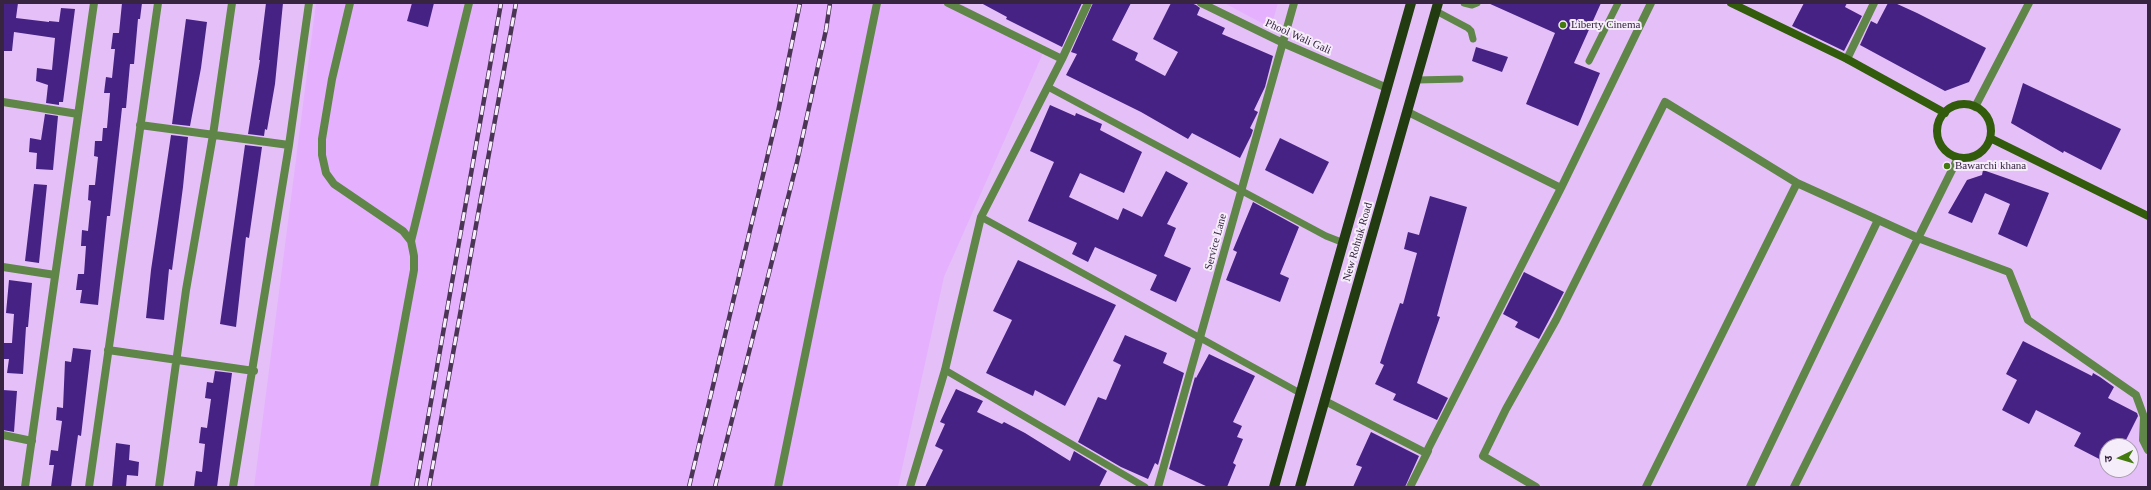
<!DOCTYPE html>
<html>
<head>
<meta charset="utf-8">
<style>
	body { margin:0 }
	#map { position:relative; width:2151px; height:490px; overflow:hidden; background:#e5c0f8; font-family:"Times New Roman","Noto Sans Devanagari",serif }
	canvas { display:block }
	.frame { position:absolute; inset:0; border:4px solid #372440; pointer-events:none }
	.north { position:absolute; left:2099px; top:438px; width:40px; height:40px; box-sizing:border-box; background:#f6edfb; border:1px solid #aa9db0; border-radius:50%; rotate:265deg; font-size:11px; font-weight:700; line-height:16px; text-align:center; color:#372440 }
	.north::after { content:''; display:block; margin:auto; width:14px; height:18px; background:#437a0e; clip-path:polygon(50% 0,100% 100%,50% 72%,0 100%) }
</style>
</head>
<body>
<div id="map">
<canvas width="2151" height="490"></canvas>
<div class="frame"></div>
<div class="north">उ</div>
</div>
<script>
const context = document.querySelector('canvas').getContext('2d');
context.lineJoin = 'round';
function fillPath(path, color) { context.fillStyle = color; context.fill(path, 'evenodd'); }
const toPath = rows => new Path2D(rows.map(r => 'M' + r).join(''));
function stroke(path, color, width, dash) { context.strokeStyle = color; context.lineWidth = width; context.lineCap = dash ? 'butt' : 'round'; context.setLineDash(dash || []); context.stroke(path); }
function label(font, color, halo, rows, align = 'center') {
  context.font = font + ' "Times New Roman",serif'; context.lineWidth = 4; context.setLineDash([]); context.textBaseline = 'middle'; context.strokeStyle = halo; context.fillStyle = color; for (const [text, x, y, turn = 0] of rows) {
    context.save(); context.translate(x, y); context.rotate((+turn || 0) * Math.PI / 180); context.textAlign = isNaN(turn) ? turn : align; if (halo) context.strokeText(text, 0, 0); context.fillText(text, 0, 0); context.restore();
  }
}
fillPath(toPath([
	[316,3,960,3,1044,51,944,277,898,487,254,487],
	[1224,3,1278,3,1271,28]
]), '#e5b1fe');
fillPath(toPath([
	[3,3,18,3,16,18,49,22,49,21,59,22,61,8,75,9,63,102,59,102,59,105,46,103,48,85,36,81,37,68,52,70,55,38,14,32,12,51,3,51],
	[122,3,142,3,140,19,138,19,134,64,130,64,126,108,122,108,110,216,107,216,98,305,80,303,82,290,76,290,78,274,84,274,86,246,81,246,82,230,88,231,91,201,88,200,89,185,95,185,98,157,94,156,95,141,102,141,103,128,107,128,110,93,104,93,106,77,112,78,115,49,111,49,113,33,119,33],
	[266,3,283,3,275,84,267,130,265,129,264,136,248,134,260,60,259,60],
	[412,3,434,3,428,27,407,21],
	[981,3,1082,3,1062,47,1006,19,1007,17],
	[1093,3,1131,3,1112,40,1138,53,1135,60,1165,76,1178,52,1153,39,1171,3,1191,3,1196,5,1200,8,1197,15,1225,28,1222,34,1273,56,1265,87,1254,110,1258,112,1250,128,1253,130,1251,136,1240,158,1192,133,1188,139,1141,112,1066,75,1077,54,1071,52],
	[1488,3,1601,3,1574,63,1600,73,1578,126,1526,104,1555,33],
	[1804,3,1847,3,1845,7,1862,16,1844,51,1792,26],
	[1888,3,1895,3,1917,13,1986,48,1969,82,1945,91,1860,45,1871,21,1877,24],
	[186,19,207,22,201,68,190,126,172,124],
	[1476,47,1508,57,1502,72,1472,61],
	[2023,83,2121,129,2101,170,2064,151,2063,153,2011,123],
	[1050,105,1075,116,1076,113,1102,124,1100,130,1142,152,1124,193,1080,173,1069,197,1118,220,1123,208,1142,217,1166,171,1188,183,1167,224,1176,228,1164,256,1191,268,1176,302,1150,290,1157,275,1095,247,1088,262,1072,254,1077,243,1028,221,1054,162,1030,151],
	[45,114,58,116,53,170,36,169,37,153,29,152,30,138,41,140],
	[171,135,188,137,183,187,172,270,169,269,164,320,146,318,151,270],
	[1280,138,1329,162,1313,194,1265,170],
	[245,145,262,147,249,238,246,237,236,327,220,324],
	[1983,170,2049,193,2027,247,1998,234,2010,204,1985,193,1972,223,1948,213,1967,180,1982,175],
	[34,184,47,185,39,263,25,261],
	[1430,196,1467,207,1437,316,1440,317,1417,383,1448,398,1437,420,1393,400,1396,394,1375,384,1384,365,1380,363,1400,303,1403,304,1417,253,1404,249,1408,232,1419,235],
	[1253,202,1299,227,1280,274,1289,278,1280,302,1226,280,1237,252,1233,250],
	[1018,260,1116,305,1065,406,1035,390,1033,396,986,373,1012,320,993,311],
	[1524,272,1564,292,1539,339,1515,327,1518,322,1503,314],
	[9,280,32,283,28,327,26,327,23,374,7,373,9,359,3,359,3,343,12,343,14,314,6,313],
	[1125,335,1167,353,1163,363,1184,373,1158,465,1155,463,1148,479,1121,467,1078,442,1098,397,1106,400,1121,365,1113,361],
	[2023,341,2092,376,2093,373,2100,377,2114,387,2108,398,2137,413,2138,416,2123,446,2107,446,2107,463,2074,446,2081,433,2036,410,2029,424,2002,410,2017,380,2006,374],
	[73,348,91,350,81,436,78,435,71,487,51,487,54,465,49,465,51,450,58,451,62,421,56,420,57,407,63,408,65,361,71,362],
	[1209,354,1255,376,1233,422,1242,426,1237,437,1243,439,1233,463,1236,465,1227,487,1208,487,1169,469,1195,377,1196,378],
	[215,371,232,373,217,487,194,487,196,471,202,472,205,444,199,443,201,427,207,428,211,399,205,398,207,382,213,383],
	[956,389,983,401,977,412,1002,424,1004,422,1025,433,1070,461,1074,451,1107,471,1099,487,925,487,943,450,935,446,945,424,940,422],
	[3,390,17,391,14,432,3,430],
	[1371,432,1419,456,1405,487,1353,487,1362,467,1356,465],
	[116,443,130,445,129,460,139,462,138,476,127,475,126,487,112,487]
]), '#472285');
stroke(toPath([
	[1464,3,1472,5,1477,3],
	[1436,11,1468,28,1471,31,1473,39],
	[1589,61,1618,3],
	[1417,80,1460,79],
	[1048,87,1326,236,1344,243],
	[981,217,1300,393],
	[945,370,1145,487]
]), '#608549', 7);
stroke(toPath([
	[350,3,332,79,322,139,322,155,326,173,334,184,403,231,411,241,414,256,414,270,374,487],
	[1201,3,1283,43,1387,88],
	[1062,59,1088,3],
	[1847,59,1874,3],
	[3,102,78,114],
	[1975,107,2029,3],
	[1408,112,1561,188],
	[140,125,289,145],
	[411,241,469,3],
	[3,267,55,275],
	[108,350,254,371],
	[1325,401,1426,453,1561,188,1651,3],
	[3,435,32,441],
	[25,487,94,3],
	[89,487,158,3],
	[159,487,186,290,213,135,232,3],
	[233,487,289,145,309,3],
	[778,487,877,3],
	[910,487,945,370,981,217,1062,59,948,3],
	[1158,487,1294,3],
	[1410,487,1428,451],
	[1536,487,1483,456,1506,409,1556,320,1665,102,1797,183,1918,238,2009,272,2028,320,2136,395,2144,417,2143,440,2148,450],
	[1646,487,1797,183],
	[1750,487,1878,220],
	[1794,487,1958,158]
]), '#608549', 8);
stroke(toPath([
	[1731,3,1847,59,1945,113],
	'1937 131a27 27 0 1 1 54 0a27 27 0 1 1-54 0Z',
	[1990,138,2148,216]
]), '#325c0b', 8);
stroke(toPath([
	[1274,487,1411,3],
	[1300,487,1438,3]
]), '#233b11', 10);
const rail = toPath([
	[416,487,501,3],
	[429,487,516,3],
	[689,487,778,112,800,3],
	[715,487,797,162,826,30,830,3]
]);
stroke(rail, '#4a3554', 4.5);
stroke(rail, '#f6edfb', 3, [9]);
for (const [x, y, r, color] of [
	[1563,25,4,"#437a0e"],
	[1947,166,4,"#437a0e"]
]) { const dot = new Path2D(); dot.arc(x, y, r, 0, 2 * Math.PI); context.fillStyle = color; context.fill(dot); stroke(dot, '#f6edfb', 1.5); }
label('11px', '#372440', '#f6edfb', [
	["Liberty Cinema",1571,25],
	["Bawarchi khana",1955,166]
], 'left');
label('11px', '#372440', '#f6edfb', [
	["Phool Wali Gali",1298,37,24],
	["Service Lane",1216,242,-75],
	["New Rohtak Road",1358,242,-74]
]);
</script>
</body>
</html>
